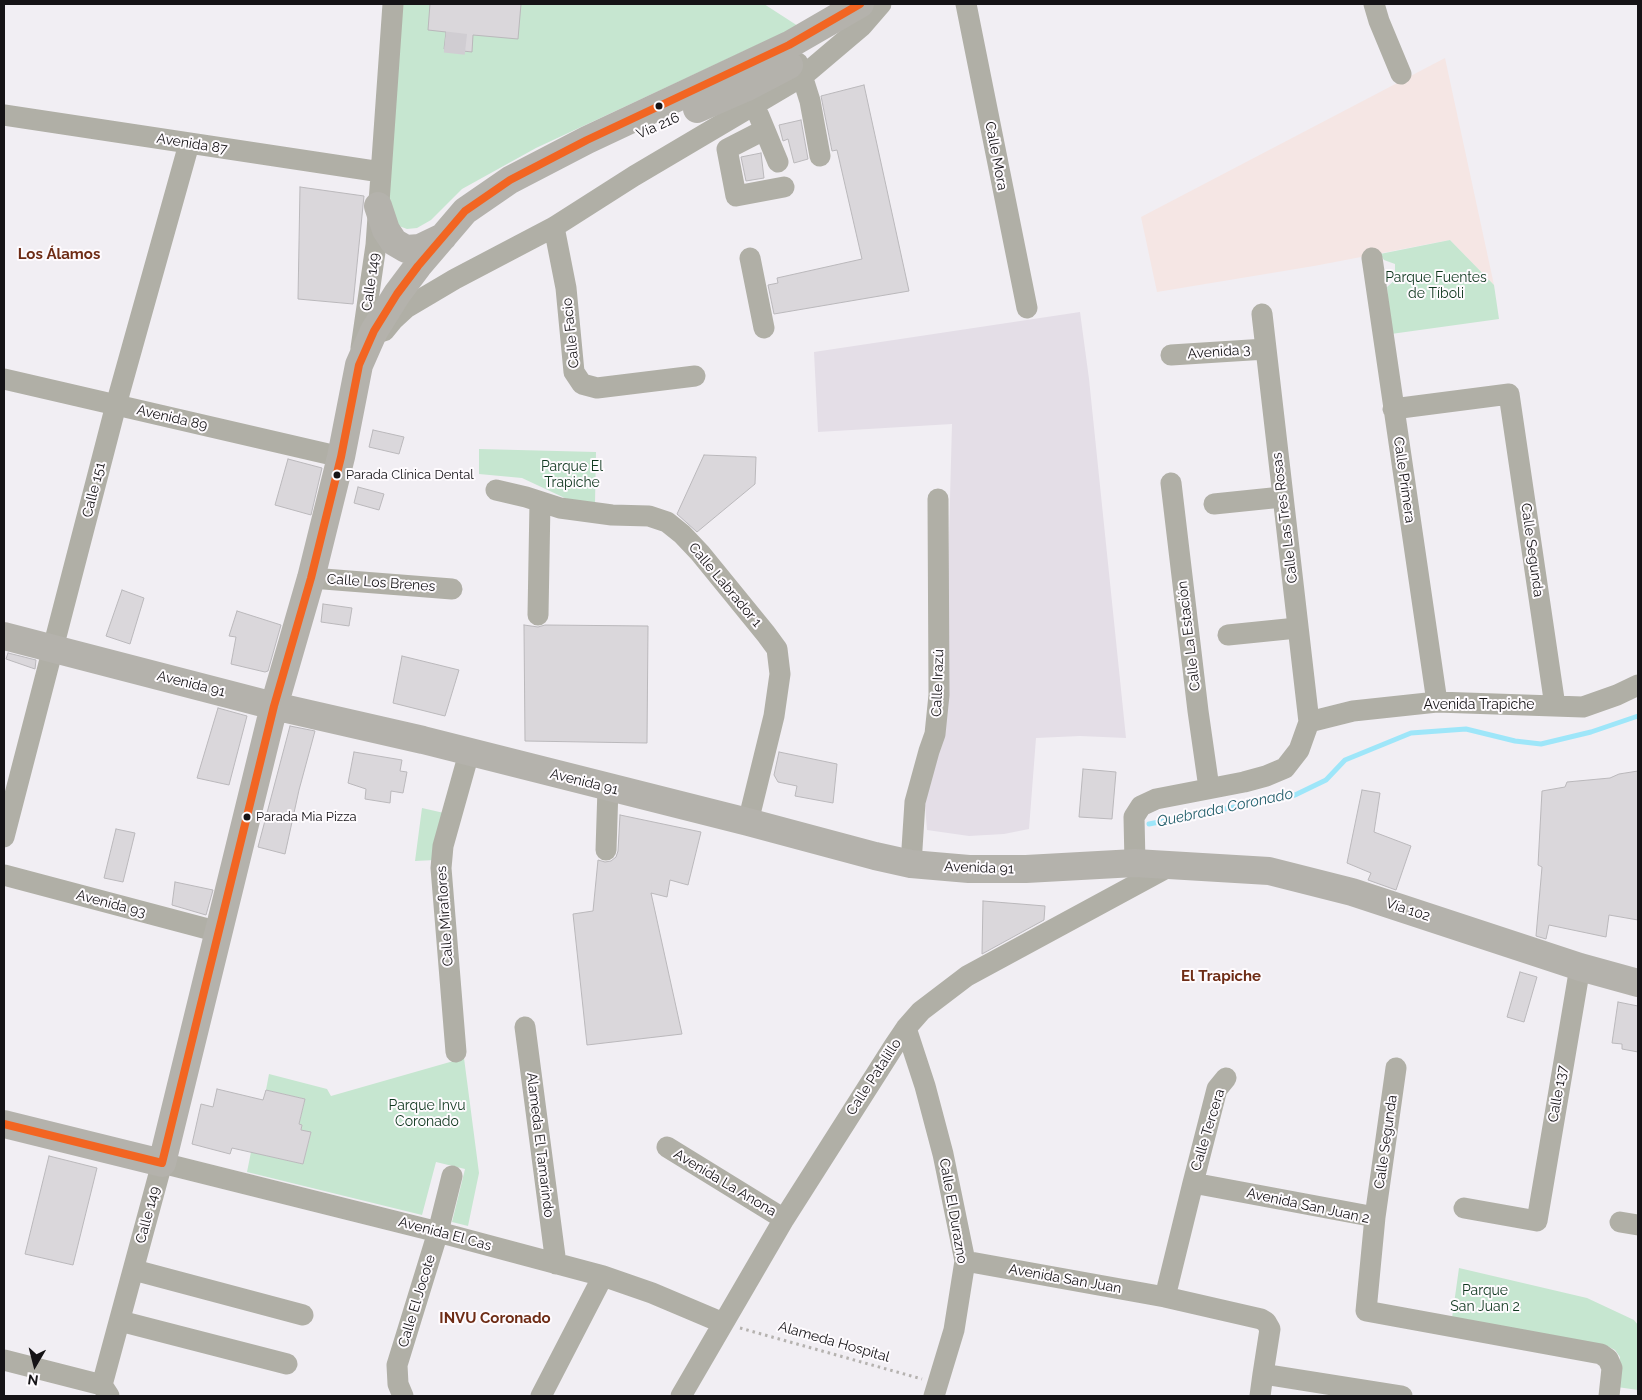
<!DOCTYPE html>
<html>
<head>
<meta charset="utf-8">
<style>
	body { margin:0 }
	#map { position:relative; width:1642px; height:1400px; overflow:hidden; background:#f1eef3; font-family:Raleway,sans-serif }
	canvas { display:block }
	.frame { position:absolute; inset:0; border:5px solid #151316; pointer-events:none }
	.north { position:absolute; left:10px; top:1340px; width:50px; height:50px; -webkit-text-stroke:4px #fefbfe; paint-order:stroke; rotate:188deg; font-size:14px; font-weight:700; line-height:20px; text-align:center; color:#151316 }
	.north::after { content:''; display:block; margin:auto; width:18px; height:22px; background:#151316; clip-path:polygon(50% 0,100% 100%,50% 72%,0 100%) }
</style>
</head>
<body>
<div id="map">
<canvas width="1642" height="1400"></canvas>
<div class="frame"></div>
<div class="north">N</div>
</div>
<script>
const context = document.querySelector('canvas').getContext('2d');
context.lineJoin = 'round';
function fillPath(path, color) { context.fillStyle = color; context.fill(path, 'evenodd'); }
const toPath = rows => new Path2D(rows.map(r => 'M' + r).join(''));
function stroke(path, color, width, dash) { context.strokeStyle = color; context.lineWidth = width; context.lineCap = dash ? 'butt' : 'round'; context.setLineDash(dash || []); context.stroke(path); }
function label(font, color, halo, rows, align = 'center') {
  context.font = font + ' Raleway,sans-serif'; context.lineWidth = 4; context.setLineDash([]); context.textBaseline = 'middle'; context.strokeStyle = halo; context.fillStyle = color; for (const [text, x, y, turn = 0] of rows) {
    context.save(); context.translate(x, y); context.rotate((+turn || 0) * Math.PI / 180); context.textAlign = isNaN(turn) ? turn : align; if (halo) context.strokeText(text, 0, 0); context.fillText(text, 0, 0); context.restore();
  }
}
fillPath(toPath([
	[1445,58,1494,285,1450,240,1314,266,1157,292,1141,217]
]), '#f5e6e4');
fillPath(toPath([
	[1080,312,1089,379,1126,738,1080,736,1036,738,1029,829,1004,834,969,836,927,830,925,805,948,574,952,424,818,432,814,352]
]), '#e4dee7');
fillPath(toPath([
	[401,4,764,4,798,26,536,148,462,189,431,220,417,228,407,229,399,226,387,200],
	[1450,240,1494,285,1499,319,1391,334,1387,287,1395,280,1395,264,1384,260,1380,254],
	[479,449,596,452,595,503,567,499,522,478,479,474],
	[422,808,444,813,435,860,415,861],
	[464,1058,479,1173,468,1226,452,1222,465,1169,436,1162,422,1215,247,1172,251,1152,303,1164,311,1133,301,1130,302,1125,299,1124,305,1099,266,1090,269,1074,327,1089,331,1096],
	[1459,1268,1587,1298,1634,1320,1638,1325,1638,1390,1617,1387,1620,1357,1615,1350,1605,1345,1452,1318]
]), '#c6e6d0');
stroke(toPath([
	[1149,824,1295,795,1326,780,1345,760,1411,733,1466,729,1515,741,1541,744,1591,732,1638,716]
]), '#9ee6f9', 5);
const building = toPath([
	[430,4,521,4,518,39,473,35,472,52,444,49,446,32,428,30,430,4],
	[864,85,909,291,774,314,768,285,778,283,777,278,862,259,837,150,832,151,821,96,864,85],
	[801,120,808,159,794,163,788,139,783,141,779,125,801,120],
	[761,153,764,178,746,181,741,157,761,153],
	[300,187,364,196,353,304,298,299,300,187],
	[373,430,404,437,399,454,369,447,373,430],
	[704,455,756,457,755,484,697,532,677,514,704,455],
	[288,459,322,468,311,515,275,505,288,459],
	[358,487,384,494,379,510,354,503,358,487],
	[122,590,144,598,130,644,106,636,122,590],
	[323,604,352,608,349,626,321,622,323,604],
	[237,611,281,625,268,671,265,672,231,664,236,637,229,636,237,611],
	[524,625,538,627,545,625,648,626,647,743,525,741,524,625],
	[8,653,36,660,35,669,6,659,8,653],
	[402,656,459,670,445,716,393,703,402,656],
	[218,708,247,716,229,785,197,778,218,708],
	[290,726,315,731,299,790,285,854,258,847,290,726],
	[354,752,402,760,400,771,407,772,403,793,391,791,390,803,365,799,366,789,348,783,354,752],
	[779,752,837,764,833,803,795,796,797,786,778,782,774,775,779,752],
	[1083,769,1116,772,1112,819,1079,817,1083,769],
	[1638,771,1638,920,1609,915,1606,937,1549,925,1546,939,1536,936,1542,867,1538,865,1542,791,1565,787,1567,782,1610,778,1619,774,1638,771],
	[1362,790,1380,793,1374,832,1411,846,1396,890,1368,880,1371,873,1347,863,1362,790],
	[620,815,701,832,688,885,670,880,667,897,651,893,682,1034,587,1045,573,914,593,911,598,860,605,862,611,861,616,857,618,851,620,815],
	[116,829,135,833,123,882,104,878,116,829],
	[175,882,213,890,206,915,172,905,175,882],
	[983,901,1045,906,1044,920,982,954,983,901],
	[1520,972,1537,977,1524,1022,1507,1017,1520,972],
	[1618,1002,1638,1006,1638,1052,1622,1049,1622,1044,1612,1043,1618,1002],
	[217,1089,263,1100,266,1090,305,1099,299,1124,302,1125,301,1130,311,1132,303,1164,232,1148,230,1154,192,1144,201,1104,213,1107,217,1089],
	[49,1156,97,1168,73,1265,25,1254,49,1156]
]);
fillPath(building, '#dad7db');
stroke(building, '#bab8bb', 1);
stroke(toPath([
	[445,42,472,45]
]), '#d0cdd2', 21, [21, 11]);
stroke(toPath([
	[740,1328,922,1379]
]), '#b5b2af', 3, [2.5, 4]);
stroke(toPath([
	[966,4,1027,308],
	[1374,4,1379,21,1401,74],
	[798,63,810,101,820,156],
	[4,115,381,172],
	[759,116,778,162],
	[764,130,727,149,736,196,784,187],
	[554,227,566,288,574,372,582,384,597,388,695,376],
	[750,258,764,328],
	[1372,258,1437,702],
	[1262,314,1309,722],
	[384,331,393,320,406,308,455,279,554,227,634,176,803,76,862,26,881,4],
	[361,348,376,245,393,4],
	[1171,355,1266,349],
	[4,379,341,457],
	[1393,409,1509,394,1555,706],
	[1171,483,1198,711,1209,788],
	[496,490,526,497,560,508,612,515,649,516,667,522,682,534,700,553,766,634,777,649,780,674,774,716,748,822],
	[1214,504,1282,497],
	[311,578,452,589],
	[538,615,540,502],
	[1228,635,1297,628],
	[4,837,116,405,189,144],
	[606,850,608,788],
	[1135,863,1134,817,1141,806,1156,799,1244,782,1266,776,1285,768,1299,750,1309,722,1353,711,1437,702,1583,707,1617,695,1638,685],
	[911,864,915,802,929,751,935,734,939,695,938,499],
	[4,875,219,932],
	[525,1027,556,1264],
	[906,1028,925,1086,943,1154,965,1261,954,1330,934,1396],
	[456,1052,441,868,443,846,469,753],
	[667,1147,784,1219],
	[1193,1183,1217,1089,1226,1078],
	[1464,1208,1537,1221,1580,967],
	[1375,1217,1396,1068],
	[1620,1222,1638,1225],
	[965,1261,1165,1297,1261,1319,1266,1322,1270,1329,1263,1374,1402,1396],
	[134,1270,303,1315],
	[1165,1297,1193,1183,1375,1217,1366,1311,1601,1354,1608,1359,1612,1368,1609,1396],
	[120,1321,287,1364],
	[4,1360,102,1385],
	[109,1396,102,1385,162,1163,438,1232,603,1276,652,1293,723,1323],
	[403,1396,398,1384,397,1365,438,1232,452,1176],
	[541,1396,603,1276],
	[681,1396,784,1219,894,1046,906,1028,921,1011,967,976,1172,865],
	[1260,1396,1263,1374]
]), '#b0afa6', 21);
stroke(toPath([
	[697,109,745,88,789,65],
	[378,206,386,230,394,242,406,249,420,248,443,237],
	[4,636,274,706,423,740,748,822,875,856,911,864,969,869,1026,869,1135,863,1269,871,1352,892,1580,967,1638,983],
	[4,1124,162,1163,274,706,311,578,341,457,359,365,374,331,397,294,418,266,465,211,510,180,587,140,789,45,860,4]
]), '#b4b2ac', 28);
stroke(toPath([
	[4,1124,162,1163,274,706,311,578,341,457,359,365,374,331,397,294,418,266,465,211,510,180,587,140,789,45,860,4]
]), '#f26522', 8);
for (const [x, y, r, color] of [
	[659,106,4.5,"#151316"],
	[337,475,4.5,"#151316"],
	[247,817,4.5,"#151316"]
]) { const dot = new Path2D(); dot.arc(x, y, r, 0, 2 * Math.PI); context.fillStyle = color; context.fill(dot); stroke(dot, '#fefbfe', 2); }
label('13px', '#151316', '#fefbfe', [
	["Parada Clínica Dental",346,475],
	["Parada Mia Pizza",256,817]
], 'left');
label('14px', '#151316', '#fefbfe', [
	["Vía 216",658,126,-24],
	["Avenida 87",192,144,9],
	["Calle Mora",996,156,79],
	["Calle 149",371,282,-82],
	["Calle Facio",571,333,-96],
	["Avenida 3",1219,352,-4],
	["Avenida 89",172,418,13],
	["Calle Primera",1404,480,82],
	["Calle 151",94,490,-76],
	["Calle Las Tres Rosas",1285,518,-97],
	["Calle Segunda",1532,550,82],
	["Calle Los Brenes",381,583,4],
	["Calle Labrador 1",725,585,50],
	["Calle La Estación",1189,636,-97],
	["Calle Irazú",938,683,-88],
	["Avenida 91",191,684,14],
	["Avenida Trapiche",1479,705],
	["Avenida 91",584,782,14],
	["Avenida 91",979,868,2],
	["Avenida 93",111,904,15],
	["Vía 102",1408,910,18],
	["Calle Miraflores",445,916,-94],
	["Calle Patalillo",874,1077,-57],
	["Calle 137",1558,1094,-80],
	["Calle Tercera",1208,1130,-73],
	["Calle Segunda",1386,1142,-82],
	["Alameda El Tamarindo",540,1145,83],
	["Avenida La Anona",725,1183,31],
	["Avenida San Juan 2",1308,1206,12],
	["Calle El Durazno",953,1211,80],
	["Calle 149",148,1215,-75],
	["Avenida El Cas",445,1234,15],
	["Avenida San Juan",1065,1279,10],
	["Calle El Jocote",417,1301,-73],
	["Alameda Hospital",834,1342,16]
]);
label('14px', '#0f371e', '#fefbfe', [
	["Parque Fuentes",1436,278],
	["de Tíboli",1436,294],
	["Parque El",572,467],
	["Trapiche",572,483],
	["Parque Invu",427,1106],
	["Coronado",427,1122],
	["Parque",1485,1291],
	["San Juan 2",1485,1307]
]);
label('bold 15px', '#6e2c15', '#fefbfe', [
	["Los Álamos",59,254],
	["El Trapiche",1221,976],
	["INVU Coronado",495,1318]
]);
label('italic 15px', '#26616d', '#fefbfe', [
	["Quebrada Coronado",1225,808,-12]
]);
</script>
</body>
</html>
